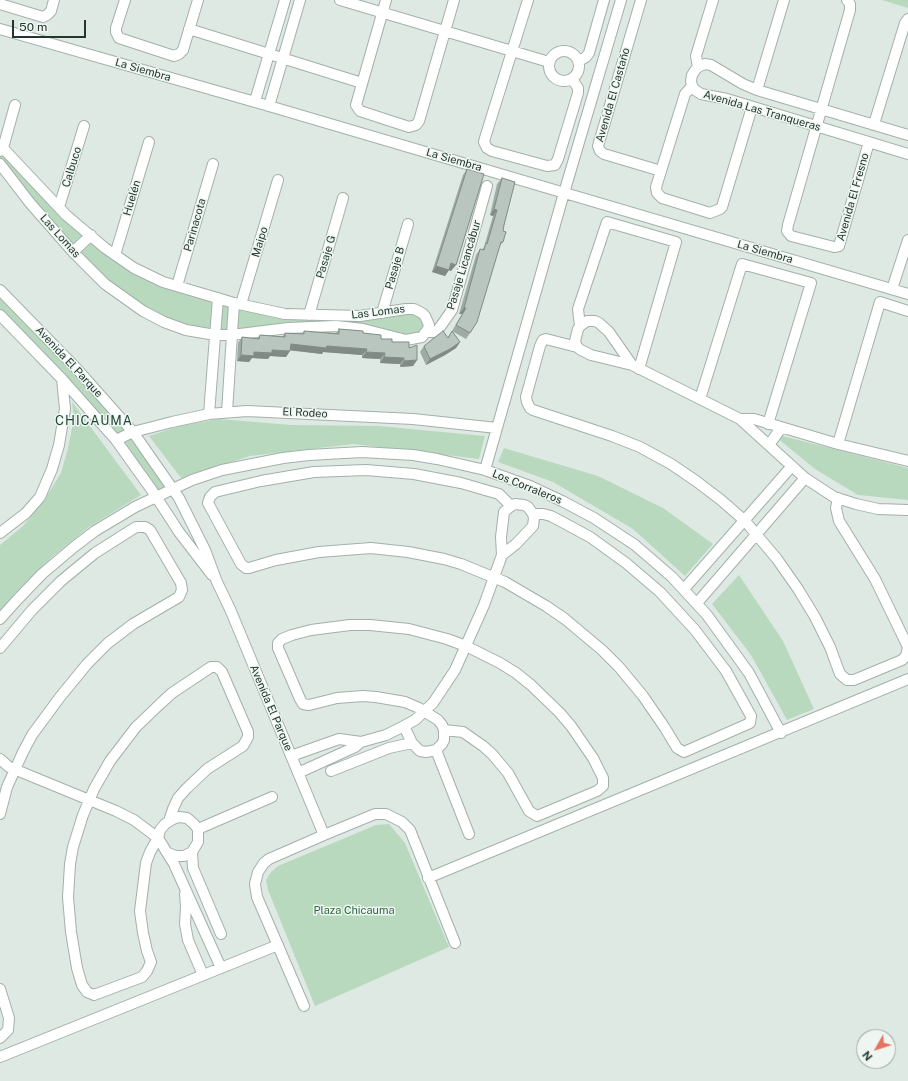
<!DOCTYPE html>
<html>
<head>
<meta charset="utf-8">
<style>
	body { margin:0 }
	#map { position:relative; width:908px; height:1081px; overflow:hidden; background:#dfe9e4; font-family:"Public Sans",sans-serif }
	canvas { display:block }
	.north { position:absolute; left:856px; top:1029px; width:40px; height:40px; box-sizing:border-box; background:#eff6f2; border:1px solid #9daaa4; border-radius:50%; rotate:231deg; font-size:11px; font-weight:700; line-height:16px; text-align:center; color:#22382f }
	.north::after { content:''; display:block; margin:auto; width:14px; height:18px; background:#e67360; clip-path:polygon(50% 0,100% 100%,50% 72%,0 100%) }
	.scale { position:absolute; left:12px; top:20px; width:74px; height:18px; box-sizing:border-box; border:2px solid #22382f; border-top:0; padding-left:5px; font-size:12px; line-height:14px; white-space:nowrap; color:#22382f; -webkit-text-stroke:3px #eff6f2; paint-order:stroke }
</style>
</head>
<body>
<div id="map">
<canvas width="908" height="1081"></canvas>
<div class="north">N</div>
<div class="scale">50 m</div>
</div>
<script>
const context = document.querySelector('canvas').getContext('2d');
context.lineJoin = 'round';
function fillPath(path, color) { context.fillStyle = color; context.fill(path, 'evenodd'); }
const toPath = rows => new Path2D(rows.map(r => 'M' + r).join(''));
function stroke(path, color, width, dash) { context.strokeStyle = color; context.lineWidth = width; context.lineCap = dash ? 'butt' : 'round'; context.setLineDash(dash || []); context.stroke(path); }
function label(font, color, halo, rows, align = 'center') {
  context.font = font + ' "Public Sans",sans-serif'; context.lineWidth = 3; context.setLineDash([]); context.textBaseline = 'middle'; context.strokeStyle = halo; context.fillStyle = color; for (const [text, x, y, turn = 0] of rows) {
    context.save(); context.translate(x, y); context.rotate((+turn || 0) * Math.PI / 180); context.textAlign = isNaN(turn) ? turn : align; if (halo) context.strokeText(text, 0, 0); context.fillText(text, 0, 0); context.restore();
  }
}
fillPath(toPath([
	[882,0,908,0,908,8],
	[0,149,133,270,284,316,406,311,423,318,425,331,406,337,363,327,216,332,165,320,124,296,75,250,0,160],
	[0,295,74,372,130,435,170,486,159,491,156,490,0,311],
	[72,402,141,495,89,527,52,557,16,592,0,611,0,545,23,526,45,499,61,473,68,448,74,418],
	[219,419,291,425,379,426,485,436,479,459,354,444,250,456,181,478,149,436,182,425],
	[771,433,908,468,908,500,858,495,815,469],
	[504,448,598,476,663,508,713,544,685,576,633,529,553,482,498,462],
	[739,575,783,641,814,709,787,720,751,655,712,604],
	[389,824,405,843,449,947,315,1006,268,890,266,880,271,872,278,866,376,825]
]), '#b9d9bf');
const minor = toPath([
	[125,0,116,28,116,32,119,38,174,56,179,54,183,50,198,0],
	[340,0,549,62],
	[386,0,356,105,360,111,409,127,416,125,419,121,454,0],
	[528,0,485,138,484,142,487,148,492,151,547,166,555,165,558,159,578,93,578,88,572,79],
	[641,0,598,146,600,151,604,154,661,171],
	[847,0,850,4,850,10,788,225,787,231,791,236,834,247,839,246,869,142],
	[0,4,43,17,47,15,51,11,54,0],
	[0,29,269,106,908,294],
	[189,29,362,83],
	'549 66a15 15 0 1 1 30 0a15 15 0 1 1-30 0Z',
	[579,61,586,57,589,53,604,0],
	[698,67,696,56,713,0],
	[692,86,685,94,656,187,657,193,662,198,710,213,720,209,722,207,752,107],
	[757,90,784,0],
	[255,101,285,0],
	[269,106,300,0],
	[874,124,905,23,908,19],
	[908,135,757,90,743,84,711,65,705,64,700,66,696,69,692,75,691,81,692,86,695,90,701,94,727,99,908,154],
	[0,145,66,215,105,248,134,268,163,282,234,303,285,314,360,316,406,309,414,309,422,313,425,316,429,325,428,329,422,337,406,340,363,329,336,326,288,328,232,335,215,335,186,330,164,322,143,311,105,284,73,252,30,203,0,164],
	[0,151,3,148,15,105],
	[59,207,84,126],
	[73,252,91,235],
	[115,255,149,142],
	[177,286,213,164],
	[892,289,908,240],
	[0,290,77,369,133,432,179,498,205,550,217,582,230,609,324,835],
	[241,304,278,180],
	[382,313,408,224],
	[0,315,62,379,116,440,151,489,179,532,212,575],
	[309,315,343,198],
	[580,326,578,309,607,222,676,242,639,369],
	[427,332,434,332,438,330,452,310,487,186],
	[577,347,546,339,543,340,540,346,526,397,527,402,530,408,533,410,612,436,640,447,671,464,696,481,721,500,745,521,777,559,798,589,815,617,830,647,840,674,847,680,854,680,902,660,906,656,908,647,875,579,839,521,836,508,838,498],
	[632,365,609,332,599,323,595,321,587,321,580,326,578,329,575,341,577,347,581,350,591,355,632,365,740,419,805,478,834,497,856,504,878,509,908,510],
	[700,399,742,264,811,283,768,424],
	[227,412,234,303],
	[209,414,218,298],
	[740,419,754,419,838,444,908,461],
	[116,440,133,432,172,422,209,414,247,411,413,419,497,428],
	[838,444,880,302,908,311],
	[769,445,781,428],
	[485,470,564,193,621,0],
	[511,506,499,494,461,483,414,474,366,470,314,472,261,481,215,492,210,497,208,503,241,564,246,568,249,568,276,560,319,552,371,548,408,552,444,559,461,564,505,582,546,606,565,619,602,650,619,667,643,696,665,728,677,748,684,752,750,723,751,716,726,671,695,630,660,592,626,563,590,537,551,516,543,514,533,514],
	[0,533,26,513,40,497,52,469,59,445,65,409,62,379],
	[684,589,792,466],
	[697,603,805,478],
	[0,619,17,600,42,574,74,547,95,531,135,507,192,480,222,470,283,458,309,455,362,452,413,455,437,459,485,470,530,486,562,501,594,518,635,545,672,577,707,615,749,673,781,733],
	[0,648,32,610,61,581,95,553,136,527,145,527,150,530,181,583,182,590,179,597,133,624,108,643,87,664,60,697,32,735,23,752,7,787,0,814],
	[404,726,412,743,420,751,426,752,436,750,442,744,444,740,444,730,442,725,438,720,419,708,405,702,376,697,363,696,337,698,309,705,303,704,300,699,278,648,278,643,282,639,292,635,311,630,350,625,370,625,409,629,447,639,466,646,500,663,516,673,531,685,559,712,571,726,593,758,603,778,603,786,597,791,537,816,529,811,508,773,492,754,483,746,463,732,444,730],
	[436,750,469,834],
	[291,756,339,739,361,742],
	[0,759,9,767,116,811,134,820,158,838,174,864,221,968],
	[331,771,389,748,412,743],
	[298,773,355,747,361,742,386,735,404,726,415,720,433,703,455,670,484,605,502,555,501,537,504,512,511,506,515,504,524,505,528,507,533,514,534,518,533,526,516,544,502,555],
	[198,829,272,797],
	[192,852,193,868,221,934],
	[168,853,176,856,184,856,192,852,198,842,198,829,194,824,187,818,179,817,173,819,165,824,160,830,158,838,150,852,146,863,140,911,143,933,147,951,151,962,147,971,142,977,94,995,87,992,82,985,77,968,71,932,68,897,70,864,73,847,83,815,94,789,110,761,136,727,160,704,172,693,211,667,217,667,222,672,248,732,248,737,243,746,207,769,187,788,178,798,173,809,169,821],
	[428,878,908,679],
	[185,894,186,906,185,924,188,940,203,975],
	[0,989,9,1018,8,1030,0,1038],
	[304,1006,257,897,255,884,258,872,264,863,269,859,324,835,375,814,386,814,402,822,410,830,455,943],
	[0,1057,278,945]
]);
stroke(minor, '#a3b0aa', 12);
stroke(minor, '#fff', 10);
fillPath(toPath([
	[467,169,451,271,449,270,445,276,432,272,463,175],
	[502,178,504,225,503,231,503,242,499,247,477,322,466,339,452,331,462,314,459,314,476,255,480,249,482,250,484,247,493,216,490,215,497,184],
	[339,329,363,333,409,348,417,360,413,366,400,367,400,364,380,363,380,359,362,358,362,355,323,352,322,354,290,350,286,357,270,356,268,359,252,358,249,362,237,361,238,343,242,337,257,339,260,335,282,337,285,333,303,334,304,331,336,333],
	[452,331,460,342,456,348,445,355,426,365,420,352,424,346,448,337]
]), '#9eaaa4');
fillPath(toPath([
	[494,209,497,210,493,216,490,215],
	[451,263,456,265,451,271,447,269],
	[436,266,449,270,445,276,432,272],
	[464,308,466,308,462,314,459,314],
	[460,342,456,348,445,355,426,365,430,359],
	[291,344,327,346,367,349,362,355,323,352,322,354,287,350],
	[272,350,290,351,286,357,270,356,268,359,252,358,249,362,237,361,241,355,254,352],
	[366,352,385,353,380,359,362,358],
	[384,357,404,358,400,364,380,363],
	[417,360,413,366,400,367,404,361]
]), '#818b86');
const building = toPath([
	[467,169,484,174,456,265,451,263,449,270,436,266,467,169],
	[502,178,515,182,504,225,503,231,506,232,503,242,501,242,477,322,470,333,456,325,466,308,464,308,480,249,484,250,486,243,487,244,497,210,494,209,502,178],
	[339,329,363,331,363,333,381,335,381,339,392,339,392,342,409,342,409,348,417,345,417,360,404,361,404,358,384,357,385,353,366,352,367,349,327,346,326,348,291,344,290,351,272,350,272,353,254,352,254,356,241,355,242,337,259,339,260,335,285,337,285,333,304,334,304,331,339,334,339,329],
	[443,331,448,338,452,331,460,342,450,349,430,359,424,346,443,331]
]);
fillPath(building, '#b8c6bf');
stroke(building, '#818b86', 1);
label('11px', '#22382f', '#eff6f2', [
	["La Siembra",143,70,16],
	["Avenida El Castaño",613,95,-74],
	["Avenida Las Tranqueras",762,111,16],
	["La Siembra",454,160,16],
	["Calbuco",72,167,-73],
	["Avenida El Fresno",853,197,-74],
	["Huelén",132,198,-73],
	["Parinacota",195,225,-74],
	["Las Lomas",60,236,48],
	["Maipo",260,242,-73],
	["La Siembra",765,252,16],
	["Pasaje G",326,257,-74],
	["Pasaje Licancábur",464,265,-73],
	["Pasaje B",395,268,-74],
	["Las Lomas",378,312,-7],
	["Avenida El Parque",69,362,47],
	["El Rodeo",305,413,3],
	["Los Corraleros",527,487,22],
	["Avenida El Parque",271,708,67]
]);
label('11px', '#2f6b40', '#eff6f2', [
	["Plaza Chicauma",354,911]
]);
context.letterSpacing = '1px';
label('13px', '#1f483a', '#eff6f2', [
	["CHICAUMA",94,421]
]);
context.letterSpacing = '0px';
</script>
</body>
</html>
